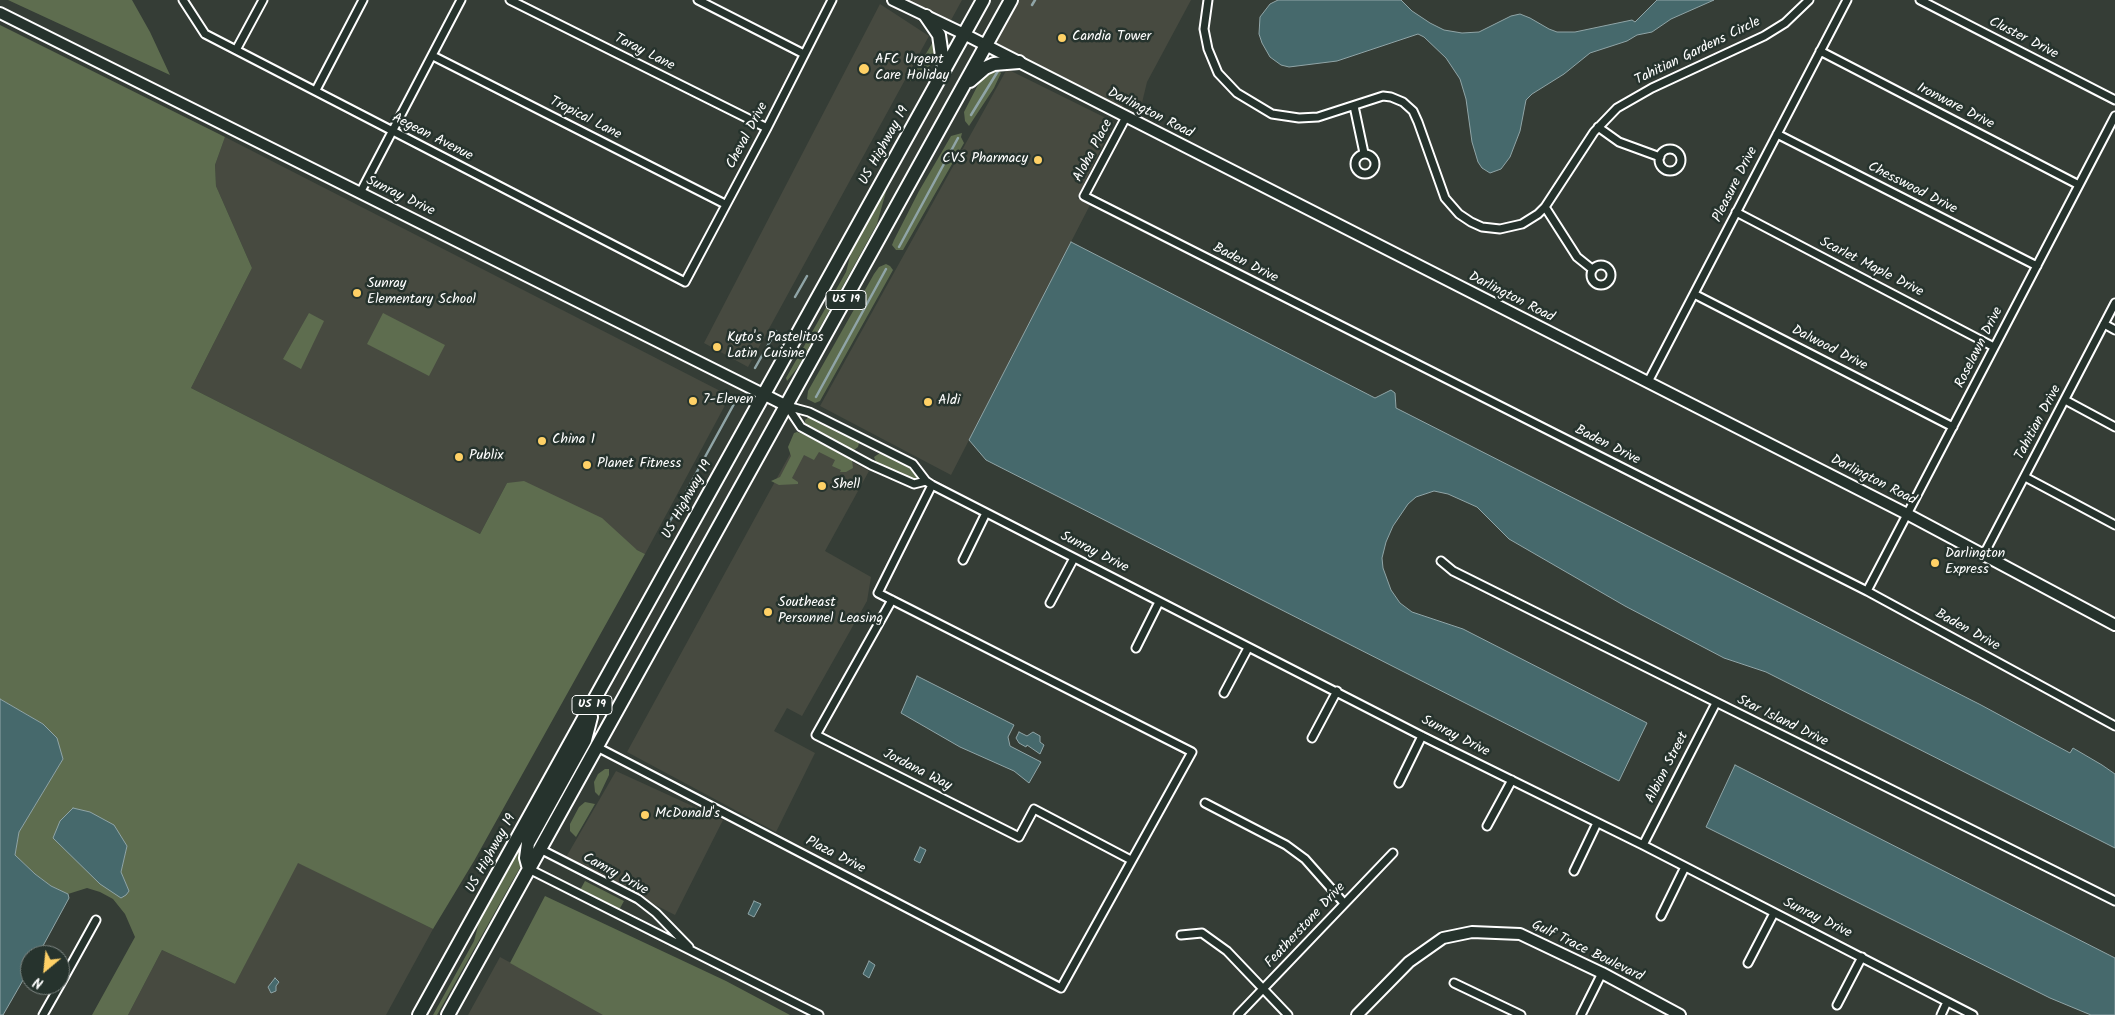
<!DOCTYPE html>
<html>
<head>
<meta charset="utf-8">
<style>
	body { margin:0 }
	#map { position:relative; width:2115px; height:1015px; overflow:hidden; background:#353d36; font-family:Kalam,sans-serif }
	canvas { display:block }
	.north { position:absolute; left:20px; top:945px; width:50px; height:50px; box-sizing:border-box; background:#26332d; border:1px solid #7d8581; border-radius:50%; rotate:208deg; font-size:14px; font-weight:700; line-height:20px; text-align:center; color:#fff }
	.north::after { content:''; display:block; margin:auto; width:18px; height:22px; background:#ffd166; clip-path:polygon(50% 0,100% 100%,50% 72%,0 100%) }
</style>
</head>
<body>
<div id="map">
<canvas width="2115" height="1015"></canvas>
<div class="north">N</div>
</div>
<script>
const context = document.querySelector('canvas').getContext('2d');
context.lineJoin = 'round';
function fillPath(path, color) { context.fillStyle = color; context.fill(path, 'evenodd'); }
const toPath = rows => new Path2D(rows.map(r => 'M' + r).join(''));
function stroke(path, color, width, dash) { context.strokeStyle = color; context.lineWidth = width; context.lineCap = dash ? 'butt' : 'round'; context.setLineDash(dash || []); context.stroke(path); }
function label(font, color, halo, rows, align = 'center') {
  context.font = font + ' Kalam,sans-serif'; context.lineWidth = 5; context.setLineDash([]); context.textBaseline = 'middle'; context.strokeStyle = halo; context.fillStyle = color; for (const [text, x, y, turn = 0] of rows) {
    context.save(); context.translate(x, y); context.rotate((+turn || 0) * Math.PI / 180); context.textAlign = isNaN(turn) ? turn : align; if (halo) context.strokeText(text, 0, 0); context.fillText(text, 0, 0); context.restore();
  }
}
fillPath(toPath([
	[905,0,962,0,950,22],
	[1018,0,1191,0,1147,82,1140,111,1124,103,1121,109,995,44],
	[880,4,929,36,748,367,704,343],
	[1007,69,1114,122,1077,198,1090,205,951,475,820,406],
	[225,137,730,396,645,554,507,483,480,534,191,388,252,268,216,186,215,165],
	[801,434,869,471,825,551,871,577,867,601,802,716,787,708,774,731,815,753,776,832,627,752],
	[616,771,723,820,675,915,565,859],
	[297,862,433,929,386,1015,128,1015,162,950,235,984],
	[500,957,607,1015,468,1015]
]), '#474a40');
fillPath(toPath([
	[8,0,132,0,150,32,170,75],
	[0,25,225,137,215,165,216,186,252,268,191,388,480,534,507,483,524,481,602,518,637,550,645,554,474,861,433,929,298,863,235,984,162,950,128,1015,92,1015,135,937,125,914,113,899,100,892,87,888,68,894,51,886,35,874,15,855,19,832,63,759,43,724,0,699],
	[73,808,127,846,121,872,129,891],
	[934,40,936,55,922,78,910,81],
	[997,69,1001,73,994,88,969,126,965,121,964,112,983,75],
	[962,133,961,137,964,143,903,250,896,250,892,245,894,240,919,191,951,136],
	[887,188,877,224,798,367,787,381,786,378,846,272,852,249],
	[886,264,890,266,893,270,820,401,815,403,807,399,808,391,874,274,879,267],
	[309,313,324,321,301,369,283,359],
	[383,313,445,345,429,376,367,344],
	[809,417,856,440,859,443,858,447,854,450,850,449,805,423,805,420],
	[797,432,803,434,852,460,853,468,846,472,840,472,841,470,832,466,835,460,819,452,814,460,804,455,792,478,798,482,798,484,779,485,771,481,780,477,791,456,788,447,794,433],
	[880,453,915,471,919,475,917,479,913,481,906,478,876,462,874,457],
	[605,769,609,769,609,775,599,796,595,792,594,782,598,774],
	[585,802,595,804,576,837,570,831,570,824,579,807],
	[521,847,522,864,437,1015,433,1015,474,941,479,922],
	[585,881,624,901,619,910,580,890],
	[545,896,726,981,790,1015,603,1015,510,963]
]), '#5e6d4f');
const water = toPath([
	[1278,0,1401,0,1412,11,1430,23,1444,30,1462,33,1479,32,1511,16,1520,14,1530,18,1549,29,1557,32,1575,32,1632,20,1635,22,1657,0,1714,0,1671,19,1652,32,1637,35,1627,41,1590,53,1564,74,1532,94,1526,100,1520,131,1510,157,1501,169,1490,173,1482,168,1478,162,1472,142,1466,99,1460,79,1446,58,1424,37,1418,34,1337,61,1289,67,1281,65,1270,57,1262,43,1259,34,1260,17,1270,4,1278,0],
	[1071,242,1375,398,1391,390,1395,393,1396,408,1981,705,2070,753,2073,748,2102,765,2115,774,2115,848,1766,672,1724,658,1625,606,1509,539,1477,507,1448,494,1434,491,1416,497,1408,504,1393,526,1386,542,1382,558,1383,568,1391,590,1400,603,1412,612,1463,629,1647,723,1619,781,986,460,969,440,1071,242],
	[917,676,1014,725,1008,737,1010,746,1041,762,1029,783,1014,771,960,747,901,713,917,676],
	[0,699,43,724,57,738,63,759,19,832,15,855,35,874,51,886,68,894,69,898,38,955,30,955,30,968,3,1015,0,1015,0,699],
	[1019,732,1027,736,1033,732,1040,736,1040,742,1044,745,1040,754,1027,745,1026,747,1019,743,1016,738,1019,732],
	[1735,765,2115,958,2115,1015,2091,1015,2050,998,1706,827,1735,765],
	[73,808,90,812,114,825,127,846,121,872,129,891,126,895,121,898,100,884,53,838,60,821,73,808],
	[920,847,926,850,920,863,914,860,920,847],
	[754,901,761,904,754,917,748,914,754,901],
	[869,961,875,965,869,978,863,974,869,961],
	[275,978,279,982,276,986,276,991,271,993,268,987,275,978]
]);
fillPath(water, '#46696c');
stroke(water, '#90a5a7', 1);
stroke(toPath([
	[1032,5,1035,0],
	[971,115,998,71],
	[899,247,958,138],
	[795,297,807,276],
	[755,368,776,331],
	[816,397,886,269],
	[664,532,734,404]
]), '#90a5a7', 2.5);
const street = toPath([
	[183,0,205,34,685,282,767,128,832,0],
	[510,0,767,128],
	[698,0,804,54],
	[1208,0,1204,29,1208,49,1218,73,1237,93,1272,114,1299,118,1318,117,1383,96,1391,97,1403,102,1413,111,1418,122,1445,198,1459,214,1471,222,1482,227,1500,229,1522,224,1538,214,1545,207,1594,132,1617,108,1652,88,1764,36,1785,23,1809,0],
	[1920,0,2115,100],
	[236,50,263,0],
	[1820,51,2079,185],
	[433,56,725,204],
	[316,90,363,0],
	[1354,106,1364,153],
	[1126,117,1084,196,1867,591,2115,726],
	[1598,127,1619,142,1660,157],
	[1777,134,2037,266],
	'1659 160a11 11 0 1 1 22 0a11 11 0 1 1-22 0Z',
	'1355 164a10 10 0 1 1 20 0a10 10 0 1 1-20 0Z',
	[360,193,461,0],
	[1545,207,1577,257,1592,269],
	[1736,212,1994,347],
	'1591 275a10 10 0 1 1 20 0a10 10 0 1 1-20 0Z',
	[1694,294,1953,427],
	[2104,324,2115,330],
	[1648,382,1847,0],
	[2065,400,2115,427],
	[787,406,809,412,913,464,926,481,932,485,1422,736,1643,845,1973,1015],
	[787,406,801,427,871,465,914,484,926,481],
	[2025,477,2115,525],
	[1984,554,2115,303],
	[963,560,986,513],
	[1441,561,1453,571,2115,901],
	[1867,591,2115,116],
	[892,600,816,735,1019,837,1034,809,1131,860],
	[1050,603,1074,558],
	[1136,648,1159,602],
	[1224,693,1248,648],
	[1312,738,1337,691],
	[597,747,1061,988,1192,752,878,593,932,485],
	[1399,783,1422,736],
	[1205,803,1286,845,1305,859,1344,903],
	[1487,826,1512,780],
	[1643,845,1716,703],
	[540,849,638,899,656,913,689,947],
	[529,869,819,1015],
	[1574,871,1597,823],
	[1661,916,1685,867],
	[1181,935,1202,933,1227,951,1288,1015],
	[1748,963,1774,913],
	[1454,983,1521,1015],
	[60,985,96,920],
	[1837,1005,1862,957],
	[43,1015,60,985],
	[1238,1015,1393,853],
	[1581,1015,1602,973],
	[1941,1015,1947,1002]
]);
const secondary = toPath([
	[893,0,964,34,1907,514,2115,625],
	[0,13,787,406],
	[1357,1015,1409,962,1443,938,1472,932,1520,934,1602,973,1680,1015]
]);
const highway = toPath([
	[926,16,939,35,944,70],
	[970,81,985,68,994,64,1019,62],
	[529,869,526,858,528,843,585,740,591,717],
	[419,1015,983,0],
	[448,1015,1011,0]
]);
stroke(street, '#fff', 11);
stroke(secondary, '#fff', 14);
stroke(highway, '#fff', 16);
stroke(street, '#26332d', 7);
stroke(secondary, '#26332d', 10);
stroke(highway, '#26332d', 12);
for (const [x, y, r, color] of [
	[1062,38,5,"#ffd166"],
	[864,69,6,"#ffd166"],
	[1038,160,5,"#ffd166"],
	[357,293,5,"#ffd166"],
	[717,347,5,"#ffd166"],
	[693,401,5,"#ffd166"],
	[928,402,5,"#ffd166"],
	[542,441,5,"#ffd166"],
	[459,457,5,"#ffd166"],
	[587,465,5,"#ffd166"],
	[822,486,5,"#ffd166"],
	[1935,563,5,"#ffd166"],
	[768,612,5,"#ffd166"],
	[645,815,5,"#ffd166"]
]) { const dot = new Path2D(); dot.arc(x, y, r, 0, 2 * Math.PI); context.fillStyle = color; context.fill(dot); stroke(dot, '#26332d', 2); }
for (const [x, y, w] of [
	[846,300,40],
	[592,705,40]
]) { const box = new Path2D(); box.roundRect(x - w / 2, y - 9.5, w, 19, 4); context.fillStyle = '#26332d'; context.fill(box); stroke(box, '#fff', 1); }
label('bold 12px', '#fff', null, [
	["US 19",846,300],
	["US 19",592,705]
]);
label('14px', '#fff', '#26332d', [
	["Candia Tower",1072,38],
	["AFC Urgent",875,61],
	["Care Holiday",875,77],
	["CVS Pharmacy",1028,160,"right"],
	["Sunray",367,285],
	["Elementary School",367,301],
	["Kyto's Pastelitos",727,339],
	["Latin Cuisine",727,355],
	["7-Eleven",703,401],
	["Aldi",938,402],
	["China 1",552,441],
	["Publix",469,457],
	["Planet Fitness",597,465],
	["Shell",832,486],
	["Darlington",1945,555],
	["Express",1945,571],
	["Southeast",778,604],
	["Personnel Leasing",778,620],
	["McDonald's",655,815]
], 'left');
label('14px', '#fff', '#26332d', [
	["Cluster Drive",2023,39,27],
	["Tahitian Gardens Circle",1698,52,-26],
	["Taray Lane",644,53,27],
	["Ironware Drive",1955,107,27],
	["Darlington Road",1150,114,27],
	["Tropical Lane",585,119,27],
	["Cheval Drive",748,136,-62],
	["Aegean Avenue",432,138,27],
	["US Highway 19",885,146,-61],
	["Aloha Place",1094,151,-62],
	["Pleasure Drive",1736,185,-63],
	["Chesswood Drive",1912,189,27],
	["Sunray Drive",400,197,26],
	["Baden Drive",1245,264,27],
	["Scarlet Maple Drive",1871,268,27],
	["Darlington Road",1511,298,27],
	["Roselawn Drive",1980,348,-63],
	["Dalwood Drive",1829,349,27],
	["Tahitian Drive",2039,423,-62],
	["Baden Drive",1607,446,27],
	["Darlington Road",1873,481,27],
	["US Highway 19",688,500,-61],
	["Sunray Drive",1094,553,27],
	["Baden Drive",1967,631,29],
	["Star Island Drive",1782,722,26],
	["Sunray Drive",1455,737,27],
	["Albion Street",1668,768,-63],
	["Jordana Way",917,771,27],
	["US Highway 19",492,854,-61],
	["Plaza Drive",835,856,27],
	["Camry Drive",615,875,29],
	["Sunray Drive",1817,919,26],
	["Featherstone Drive",1306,926,-47],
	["Gulf Trace Boulevard",1587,952,26]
]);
</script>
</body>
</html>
